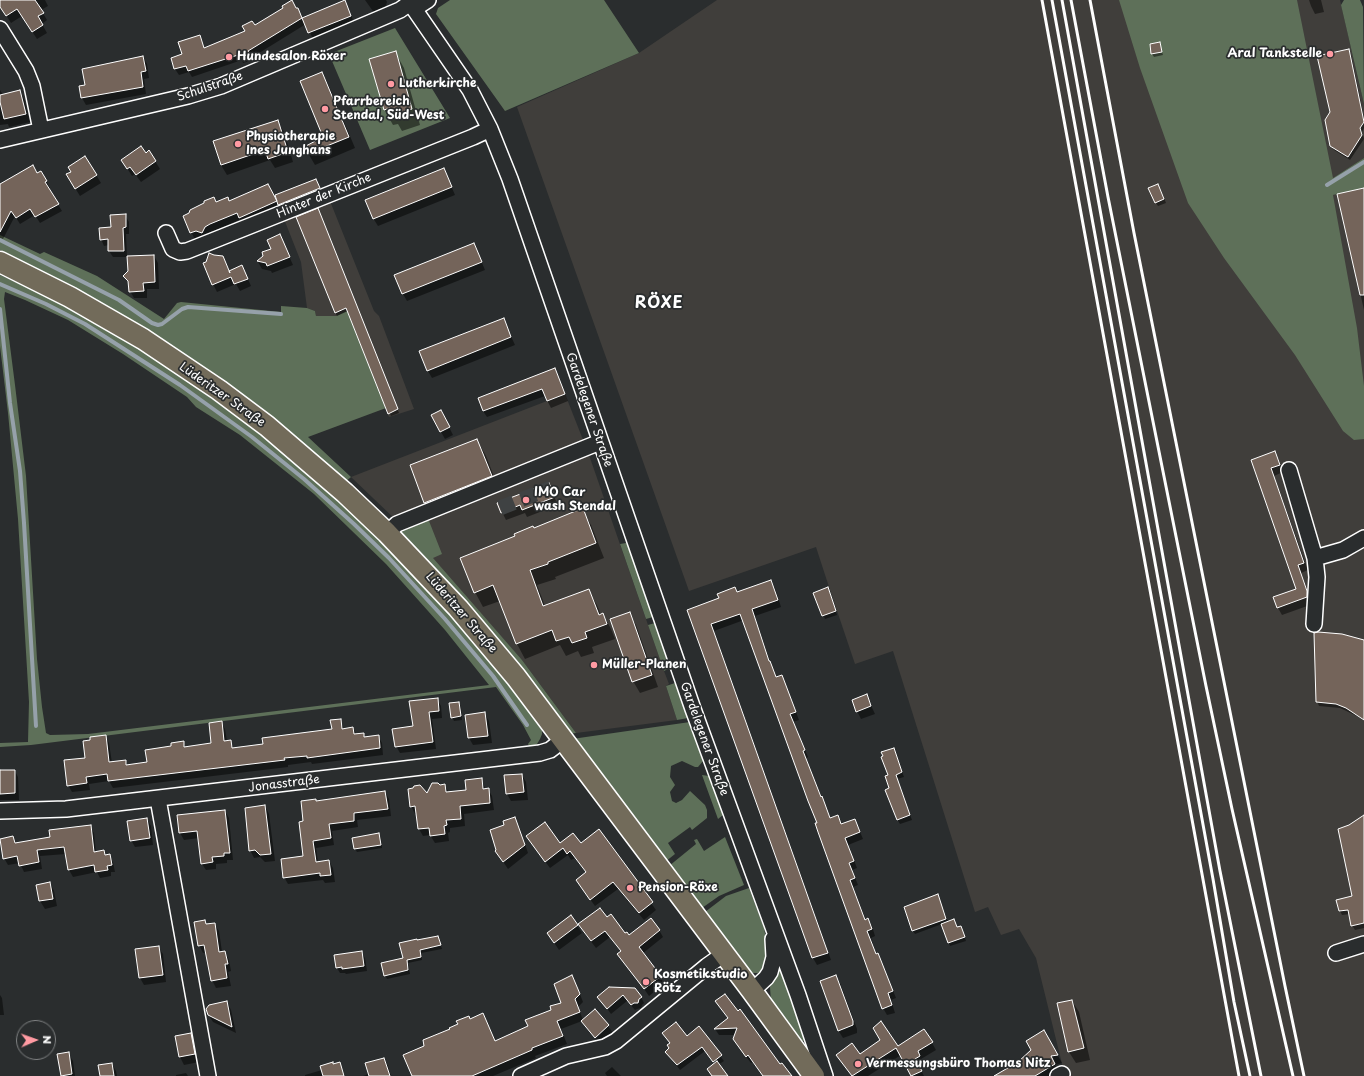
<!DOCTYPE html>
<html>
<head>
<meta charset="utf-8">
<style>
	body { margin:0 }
	#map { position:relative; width:1364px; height:1076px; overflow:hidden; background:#2a2d2e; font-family:"Playpen Sans",sans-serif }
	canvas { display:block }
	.north { position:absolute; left:16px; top:1020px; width:40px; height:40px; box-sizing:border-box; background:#2a2d2e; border:1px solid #7f8182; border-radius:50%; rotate:88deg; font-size:11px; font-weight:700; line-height:16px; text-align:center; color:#fff }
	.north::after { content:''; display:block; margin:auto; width:14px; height:18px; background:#ff9aa2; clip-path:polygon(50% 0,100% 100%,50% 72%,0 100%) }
</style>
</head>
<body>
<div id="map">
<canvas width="1364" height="1076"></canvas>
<div class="north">N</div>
</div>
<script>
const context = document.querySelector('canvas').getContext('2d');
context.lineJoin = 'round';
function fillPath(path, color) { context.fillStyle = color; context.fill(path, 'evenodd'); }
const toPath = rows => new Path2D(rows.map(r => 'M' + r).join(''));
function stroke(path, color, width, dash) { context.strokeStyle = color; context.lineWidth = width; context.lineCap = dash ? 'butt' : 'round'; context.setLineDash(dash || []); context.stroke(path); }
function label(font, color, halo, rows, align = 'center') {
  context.font = font + ' "Playpen Sans",sans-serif'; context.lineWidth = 3.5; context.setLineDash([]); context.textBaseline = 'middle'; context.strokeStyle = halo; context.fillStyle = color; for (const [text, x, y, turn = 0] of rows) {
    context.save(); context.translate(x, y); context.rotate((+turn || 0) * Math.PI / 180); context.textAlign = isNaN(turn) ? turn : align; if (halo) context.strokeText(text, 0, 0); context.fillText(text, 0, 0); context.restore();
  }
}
fillPath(toPath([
	[717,0,1340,0,1364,104,1364,158,1333,178,1333,195,1364,188,1364,1076,1065,1076,1036,958,1019,929,1001,935,988,907,975,912,893,651,855,664,829,587,816,547,689,591,517,107,639,53],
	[330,201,374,311,379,316,414,409,389,417,347,311,336,316,316,316,315,311,307,308,301,262,284,219],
	[565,394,589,455,664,671,669,684,666,686,677,720,576,733,522,660,396,520,351,477]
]), '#403e3b');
fillPath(toPath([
	[450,0,604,0,639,53,505,111,436,14,438,8],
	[1119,0,1297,0,1333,178,1364,158,1364,188,1333,195,1357,328,1364,386,1364,439,1354,440,1343,431,1295,355,1224,258,1188,203,1140,68],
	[1344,0,1360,0,1363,7,1364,104,1341,5],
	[395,28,450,118,370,150,329,54],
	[0,235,40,254,44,252,97,276,164,319,177,303,181,302,281,312,281,306,307,308,315,311,316,316,336,316,347,311,386,408,308,437,351,477,344,483,80,292,0,250],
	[0,275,50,298,91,319,133,345,190,383,246,423,330,493,405,565,455,620,502,676,537,720,542,730,542,734,540,739,537,744,530,748,528,744,531,740,523,725,496,687,31,745,0,747,0,743,28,742,29,702,18,519,8,413,0,346],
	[5,292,25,300,68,320,123,354,187,397,196,407,240,435,314,494,386,564,445,630,489,685,88,734,50,735,46,733,42,707,37,659,26,476,15,385,4,299],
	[426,519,429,521,442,554,433,558,522,660,576,733,569,734,401,537,403,528],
	[626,543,628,544,653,617,646,619,620,544],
	[655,623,670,668,664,671,648,625],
	[675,683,688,718,677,720,666,686],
	[690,722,703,761,698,767,695,767,682,761,671,766,670,777,675,785,670,792,672,801,676,803,682,800,690,791,705,805,707,810,707,818,692,830,690,827,668,843,675,854,665,862,572,739],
	[702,775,709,776,723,815,718,819],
	[725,837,744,885,719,896,702,908,669,866,696,844,694,840,697,839,704,851],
	[749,888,764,928,766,939,766,960,763,970,758,973,753,973,749,970,705,912,726,896],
	[780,966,807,1038,803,1041,800,1041,771,1002,770,987,774,971,778,967]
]), '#5e7059');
fillPath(toPath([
	[0,0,45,0,48,6,41,10,47,20,42,24,47,33,37,39,22,16,11,23,0,5],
	[365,0,386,0,387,2,384,11,375,14],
	[1309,0,1321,0,1324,12,1315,14,1311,6],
	[344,1,354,22,313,39,306,24,251,58,252,60,243,63,242,60,192,77,189,72,179,75,175,69,172,58,183,55,199,37,205,49,247,32,254,26,298,9,302,18],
	[1159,43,1163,55,1154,57,1152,54],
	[1349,51,1351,54,1364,117,1364,128,1362,132,1364,139,1350,160,1334,150,1331,146,1331,112],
	[395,52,404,68,420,125,402,131,398,124,393,125,384,109],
	[143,57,147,64,149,78,144,79,146,94,86,105,82,98,86,86],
	[322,73,328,84,355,148,315,165,305,148,324,138],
	[0,90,3,95,20,91,24,99,30,122,9,127,8,124,0,125],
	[278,122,284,132,293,162,275,168,270,160,227,175,221,165],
	[145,154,155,161,160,169,141,182,135,174,132,176,127,168],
	[85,157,101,183,80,196,67,175,72,172],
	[444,169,455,195,378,226,373,218],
	[41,172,50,188,48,189,62,211,40,223,35,215,20,224,15,216,3,239,0,238,0,211,37,174],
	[317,183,321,192,244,224,241,219,208,234,206,239,200,237,195,240,184,216,216,203,229,202,272,192,277,202],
	[1160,188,1166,203,1158,206,1156,203],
	[1364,189,1364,310,1338,195],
	[320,213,399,413,391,416,348,311,337,316,335,312],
	[125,215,129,222,129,234,126,234,127,257,113,257,109,251,109,245,104,246,101,239],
	[280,236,293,265,272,273,271,271,262,269,258,262,272,249],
	[474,244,485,270,407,301,403,294],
	[154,256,158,263,159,289,147,289,147,298,134,298,130,291,129,283,125,277],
	[222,257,230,272,242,266,251,286,240,291,236,284,217,292,213,284],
	[503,319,515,345,432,378,428,371],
	[555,369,568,401,551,408,545,396,487,417,483,411],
	[432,416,445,419,453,435,445,439],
	[477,440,486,456,500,492,434,518,425,503,411,466],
	[1274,452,1279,460,1283,472,1274,476,1308,570,1301,573,1311,599,1310,605,1282,615,1278,608,1297,590,1252,460],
	[548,484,558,505,527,517,525,513,506,520,502,512],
	[582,510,591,525,604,558,555,577,556,579,537,585,545,606,588,590,597,605,601,615,603,614,611,629,615,639,592,647,594,653,581,657,578,651,566,656,560,645,525,659,517,644,500,601,483,607,475,592,534,529],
	[771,581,775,588,781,607,755,616,771,665,777,677,781,676,785,683,799,720,793,722,808,757,806,758,822,798,831,819,838,817,842,825,855,820,863,839,848,845,857,868,852,870,858,885,853,887,866,920,868,920,872,926,875,936,871,938,876,954,878,954,881,961,896,998,891,1000,895,1013,887,1015,883,1008,819,823,744,620,714,631,831,960,817,965,813,958,688,611],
	[828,589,837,615,825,619,815,594],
	[629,613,636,625,658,687,640,693,633,681],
	[1364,642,1364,721,1359,717,1340,708,1319,706,1317,701],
	[866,695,875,714,861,719,857,711],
	[437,699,441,706,442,718,432,719,436,749,400,753,396,746],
	[459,703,461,707,462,720,454,721,452,717],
	[484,713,489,721,492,743,473,745,469,738],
	[340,720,344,729,353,728,357,735,363,734,365,738,378,736,382,743,383,755,312,764,311,762,288,765,288,767,113,788,109,781,89,784,90,790,72,792,68,785,86,759,105,736,109,743,112,763,126,761,128,766,148,763,173,747,183,743,186,748,213,744,221,722,225,729,227,741,230,741,234,749,264,745,333,730],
	[893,749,904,777,897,779,912,820,900,824,897,819,889,776],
	[0,771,15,771,18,777,19,800,0,800],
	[522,775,526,782,528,800,511,801,507,794],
	[481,779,486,790,488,789,492,796,494,810,464,814,465,826,450,828,450,832,448,833,449,841,435,843,430,835,423,836,419,829,417,814,415,814,411,806,439,786,444,785,449,792,468,791],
	[385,792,389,799,391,816,357,820,358,827,332,831,334,845,316,848,318,862,329,861,333,868,335,882,325,883,323,880,288,884,284,877,304,857,304,822,316,800,317,802],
	[265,806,269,814,275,861,265,862,260,857,254,858,250,850],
	[225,811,229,818,233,860,227,860,227,863,216,864,216,869,206,870,202,864,199,838,184,840,180,833,178,816],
	[1364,814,1364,928,1355,930,1352,925,1350,914,1342,915,1340,911,1338,901,1353,896,1349,826,1359,819],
	[515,818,519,826,528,853,508,869,496,851],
	[147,819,151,826,153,845,135,847,131,840],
	[90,826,94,833,96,853,104,851,106,855,109,855,113,862,115,872,111,872,111,876,100,878,97,872,73,877,69,870,66,854,40,856,42,869,24,872,20,863,8,865,4,858,13,837,17,844,51,837],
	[599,831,656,910,644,920,618,889,595,906,577,881,586,873,575,858,571,860,568,855,550,868,527,837,560,844,581,844],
	[379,834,381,838,382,848,357,852,355,849],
	[50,883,54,891,57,906,45,909,40,901,37,886],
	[939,899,948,922,957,928,961,927,966,941,950,946,942,924,915,934,913,931],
	[571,917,582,933,559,950,553,941],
	[607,918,625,935,629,936,659,930,663,937,642,954,631,965,610,937,596,948,583,931],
	[214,924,219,931,222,952,225,952,229,960,231,971,228,972,231,986,216,988,212,980,206,952,203,953,199,945],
	[438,937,442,949,421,953,422,960,408,963,410,974,387,979,385,975,404,959],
	[158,947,163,954,166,982,144,985,140,978],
	[361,952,365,958,367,971,346,974,345,973,340,973,337,968],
	[635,976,660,976,664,984,649,996],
	[836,976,840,983,857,1029,857,1033,843,1038,838,1030],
	[576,984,583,1002,578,1007,583,1020,595,1010,608,1026,613,1033,600,1044,587,1029,582,1021,561,1029,567,1044,535,1056,536,1058,493,1076,413,1076,425,1047,451,1030,483,1014,496,1042,529,1027,553,1011,562,1003],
	[609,988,641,997,644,1003,642,1005,641,1008,637,1009,635,1010,627,1001,611,1014,599,997],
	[0,995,2,998,4,1015,0,1015],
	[1072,1001,1079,1012,1090,1060,1076,1063,1069,1052,1058,1004],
	[227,1002,231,1010,236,1033,213,1022,208,1014],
	[737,1012,749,1022,780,1065,790,1076,763,1076,753,1062,751,1063,738,1046,736,1035,719,1035,715,1029],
	[699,1028,724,1061,718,1065,726,1076,712,1076,715,1064,705,1051,680,1070,666,1052,670,1049,671,1044,687,1037],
	[1044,1031,1062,1063,1055,1065,1059,1073,1054,1076,997,1076,1019,1063,1032,1050],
	[191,1034,195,1042,199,1062,184,1065,180,1057,176,1037],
	[881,1040,898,1047,932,1043,936,1050,921,1059,924,1064,919,1066,924,1076,912,1076,901,1055,868,1076,852,1076,838,1056,860,1056],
	[68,1053,73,1061,75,1076,62,1076,58,1055],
	[384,1059,388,1066,391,1076,363,1076,369,1074],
	[339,1063,345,1076,305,1076,305,1075,322,1070],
	[112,1064,116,1071,117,1076,101,1076],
	[612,1067,621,1076,607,1076,605,1073],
	[186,1073,188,1076,176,1076,176,1075]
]), '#0007');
stroke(toPath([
	[1327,185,1364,162],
	[0,240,119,300,152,323,158,325,162,324,182,309,188,307,281,314],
	[0,284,46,304,85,324,124,349,180,385,252,437,304,479,354,524,389,558,445,619,493,676,527,725],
	[0,309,10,403,20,471,24,523,36,726]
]), '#96a1aa', 4);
const building = toPath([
	[0,0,35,0,44,13,38,16,43,25,32,32,17,9,6,16,0,7,0,0],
	[292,0,296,8,298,8,302,18,345,0,351,16,308,33,302,18,248,51,250,53,239,58,238,55,188,71,186,66,174,69,171,58,182,54,178,42,200,35,204,48,245,31,242,26,252,21,255,25,283,8,282,6,292,0],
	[1160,42,1162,52,1151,54,1150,44,1160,42],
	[1349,49,1364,122,1360,128,1362,135,1348,157,1330,146,1325,120,1330,112,1317,56,1349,49],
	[396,51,412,109,392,115,390,108,384,110,369,59,396,51],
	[143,56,146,71,141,72,143,87,81,98,79,86,85,85,82,69,143,56],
	[322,72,349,137,307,154,304,147,323,137,300,81,322,72],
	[20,90,26,114,4,119,0,102,0,95,20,90],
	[278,120,288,152,268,159,265,150,221,165,213,141,278,120],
	[141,146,146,153,149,150,156,161,136,175,130,167,127,169,121,160,141,146],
	[85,156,97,175,75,189,66,174,71,172,68,167,85,156],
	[33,165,37,173,41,171,47,181,45,182,59,204,35,217,30,209,16,218,11,211,0,232,0,184,33,165],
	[444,168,452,187,373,219,365,200,444,168],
	[316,179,320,188,278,205,275,195,316,179],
	[268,184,277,201,239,218,237,213,210,224,205,227,202,233,196,231,190,233,183,216,189,213,190,210,204,203,204,201,214,197,216,202,228,197,229,201,268,184],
	[1158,184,1164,199,1155,203,1148,188,1158,184],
	[1364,188,1364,295,1360,295,1337,194,1364,188],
	[318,208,398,409,388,414,346,308,335,313,296,217,318,208],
	[126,214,126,227,123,228,124,251,108,251,108,239,100,240,99,228,111,227,110,215,126,214],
	[280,234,290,257,267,266,266,263,257,261,263,256,262,252,271,249,267,240,280,234],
	[474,243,482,262,402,294,394,275,474,243],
	[209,253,214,255,223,256,230,273,229,271,242,265,248,279,234,284,231,277,212,285,203,263,206,262,209,253],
	[154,255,155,282,143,283,144,291,129,292,128,281,123,276,128,271,127,256,154,255],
	[504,318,511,337,427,371,419,351,504,318],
	[555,368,565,394,547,401,542,389,483,411,478,398,555,368],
	[441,410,450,427,440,432,431,415,441,410],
	[477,439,492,476,424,503,410,465,477,439],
	[1275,451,1280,465,1271,468,1304,563,1298,565,1307,591,1307,597,1277,608,1273,597,1296,589,1251,460,1275,451],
	[549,483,555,497,522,510,520,505,501,513,497,503,549,483],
	[583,508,596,543,548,562,548,564,530,570,543,606,589,589,599,615,603,613,607,624,585,632,587,638,572,643,569,637,556,641,552,630,516,644,493,585,474,593,460,558,515,536,514,534,533,526,534,528,583,508],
	[771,580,778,600,752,609,769,661,770,661,776,677,782,675,796,712,790,714,805,750,803,751,821,797,822,796,830,818,838,815,841,824,855,819,860,832,845,838,854,861,849,863,855,878,850,880,865,920,868,918,872,929,867,931,876,954,878,953,893,991,888,993,892,1005,882,1009,818,832,815,823,817,823,808,801,740,614,711,624,828,953,812,958,687,610,719,598,717,594,735,587,737,592,771,580],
	[828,587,836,611,822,616,813,593,828,587],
	[630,612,652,675,632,682,610,619,630,612],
	[1318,632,1342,634,1364,640,1364,720,1346,708,1336,704,1316,702,1314,633,1318,632],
	[867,694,871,706,856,712,852,700,867,694],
	[438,698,439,711,429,712,433,742,395,747,392,729,413,726,409,701,438,698],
	[459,702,461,716,451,718,449,703,459,702],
	[485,712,488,736,468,738,465,715,485,712],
	[341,719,342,729,353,727,354,734,364,733,364,737,379,735,380,748,307,758,307,756,284,758,285,760,108,781,107,774,86,777,87,783,67,786,64,760,85,758,83,741,90,740,90,737,106,735,109,762,126,760,126,765,147,762,145,750,171,746,171,743,184,741,184,747,211,743,209,723,222,721,224,741,231,740,232,748,263,744,262,738,332,729,330,720,341,719],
	[894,748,902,772,896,775,910,815,897,820,885,790,889,788,885,776,888,775,881,757,883,756,881,752,894,748],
	[0,770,15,770,15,793,0,794,0,770],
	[522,774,524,792,506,794,504,775,522,774],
	[482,778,483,789,489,788,490,803,460,806,461,819,446,820,447,825,444,826,445,834,430,836,429,828,418,829,415,806,410,807,408,789,413,788,414,786,420,785,427,793,432,783,438,783,440,785,445,784,446,792,466,790,465,780,482,778],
	[385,791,388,809,354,813,354,821,329,824,331,838,313,841,316,862,329,860,331,875,320,876,320,873,283,878,281,859,303,856,299,822,303,821,301,801,316,799,316,801,385,791],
	[265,805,271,854,260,855,255,850,249,851,245,808,265,805],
	[225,810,230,853,224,853,224,856,212,857,213,862,201,864,197,831,179,833,177,815,225,810],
	[1364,815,1364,923,1351,926,1348,910,1339,911,1336,900,1352,896,1338,829,1349,825,1364,815],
	[515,817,525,845,503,862,495,851,496,850,490,830,504,825,503,821,515,817],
	[147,818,150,838,130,841,127,821,147,818],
	[545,822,560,843,573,833,581,843,599,829,653,902,639,913,613,882,590,900,576,880,586,872,570,851,567,854,563,848,545,862,526,836,545,822],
	[91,825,94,852,104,850,105,855,110,854,112,865,107,866,108,870,95,872,94,865,68,870,64,847,37,850,39,862,19,866,17,856,3,859,0,839,13,836,15,843,50,837,49,830,91,825],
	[379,833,381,845,354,849,352,838,379,833],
	[50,882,53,899,39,901,36,885,50,882],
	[938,894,946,919,912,931,904,907,938,894],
	[600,908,607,917,611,914,625,933,627,932,629,935,651,918,660,930,639,947,661,976,644,989,617,954,621,951,605,931,591,941,578,924,600,908],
	[571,915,578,925,554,943,547,933,571,915],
	[954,919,957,927,961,926,965,937,948,943,941,924,954,919],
	[205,920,206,924,215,923,219,952,225,951,228,964,225,964,227,978,211,981,204,945,198,946,194,922,205,920],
	[438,936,441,945,420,950,421,957,407,960,408,970,384,976,381,963,403,958,399,943,417,939,417,940,438,936],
	[159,946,163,975,139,978,135,949,159,946],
	[362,951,364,966,342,969,342,967,336,968,334,955,362,951],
	[572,975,580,994,575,999,580,1012,557,1021,563,1036,532,1048,532,1050,472,1076,412,1076,403,1055,424,1046,423,1040,450,1029,449,1028,458,1024,456,1021,469,1016,470,1019,483,1013,495,1041,528,1026,525,1020,551,1010,550,1006,561,1003,554,984,572,975],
	[836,975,853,1021,853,1025,838,1031,820,981,836,975],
	[609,987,635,988,642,997,639,999,638,1003,634,1003,631,1005,623,995,607,1009,597,997,609,987],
	[725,994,738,1011,740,1009,780,1064,782,1063,792,1076,763,1076,748,1055,746,1057,733,1039,737,1028,714,1029,728,1018,715,1001,725,994],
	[1072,1000,1084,1048,1068,1052,1057,1003,1072,1000],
	[227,1001,232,1027,208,1015,206,1009,209,1005,227,1001],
	[595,1009,609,1025,595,1038,581,1021,595,1009],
	[881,1021,898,1046,924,1029,933,1042,918,1051,920,1056,915,1059,922,1071,911,1076,896,1048,852,1076,836,1055,852,1043,860,1054,880,1040,873,1028,881,1021],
	[676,1022,687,1036,699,1026,722,1055,713,1062,702,1047,677,1065,665,1052,669,1048,667,1045,670,1043,662,1033,676,1022],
	[1044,1030,1058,1055,1051,1056,1055,1064,1035,1076,994,1076,1018,1062,1031,1050,1026,1041,1044,1030],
	[191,1033,195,1054,179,1057,175,1036,191,1033],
	[69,1052,72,1074,61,1076,57,1054,69,1052],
	[384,1058,390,1076,369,1076,365,1063,384,1058],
	[717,1061,728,1076,712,1076,707,1069,717,1061],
	[333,1062,333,1064,340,1062,344,1076,323,1076,320,1066,333,1062],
	[112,1063,114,1076,100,1076,98,1065,112,1063]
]);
fillPath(building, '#74645a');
stroke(building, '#fff', 1);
stroke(toPath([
	[500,508,551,488]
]), '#3f4243', 15, [15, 8]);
const minor = toPath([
	[408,0,470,90,490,129,510,179,693,709,798,995,825,1076],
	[414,9,428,0],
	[0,29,26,71,32,86,41,130],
	[0,140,188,96,221,86,400,10,410,3],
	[166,233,173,249,180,252,187,251,473,137,490,129],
	[1289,470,1315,558,1343,550,1364,538],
	[387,533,397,524,600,442],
	[1314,624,1317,577,1315,558],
	[158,799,208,1076],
	[0,811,66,809,540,753,550,750,563,740],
	[1336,953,1364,944],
	[752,991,766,978,770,972,774,957,773,939],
	[521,1076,566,1056,605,1047,616,1041,707,966,724,954],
	[1058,1076,1062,1074]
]);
const major = toPath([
	[0,262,70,297,143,339,219,390,267,426,345,493,387,533,458,608,516,677,752,991,814,1076]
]);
stroke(minor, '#fff', 18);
stroke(major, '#fff', 23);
stroke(minor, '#2a2d2e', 15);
stroke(major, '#726b5a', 20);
stroke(toPath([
	[1042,0,1239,1076],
	[1052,0,1213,879,1234,1002,1250,1076],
	[1062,0,1220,871,1261,1076],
	[1071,0,1108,197,1206,686,1232,809,1293,1076],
	[1090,0,1134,233,1285,986,1304,1076]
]), '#fff', 3);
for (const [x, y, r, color] of [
	[1330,54,4,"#ff9aa2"],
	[229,57,4,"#ff9aa2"],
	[391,84,4,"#ff9aa2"],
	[325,109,4,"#ff9aa2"],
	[238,144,4,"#ff9aa2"],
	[526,500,4,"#ff9aa2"],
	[594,665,4,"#ff9aa2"],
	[630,888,4,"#ff9aa2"],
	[646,982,4,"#ff9aa2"],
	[858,1064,4,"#ff9aa2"]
]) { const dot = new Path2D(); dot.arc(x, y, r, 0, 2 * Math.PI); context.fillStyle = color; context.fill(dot); stroke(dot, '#2a2d2e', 1.5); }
label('bold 12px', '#fff', '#2a2d2e', [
	["Aral Tankstelle",1322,54,"right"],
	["Hundesalon Röxer",237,57],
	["Lutherkirche",399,84],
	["Pfarrbereich",333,102],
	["Stendal, Süd-West",333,116],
	["Physiotherapie",246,137],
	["Ines Junghans",246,151],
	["IMO Car",534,493],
	["wash Stendal",534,507],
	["Müller-Planen",602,665],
	["Pension-Röxe",638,888],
	["Kosmetikstudio",654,975],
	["Rötz",654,989],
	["Vermessungsbüro Thomas Nitz",866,1064]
], 'left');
label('12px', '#fff', '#2a2d2e', [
	["Schulstraße",210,87,-19],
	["Hinter der Kirche",324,196,-22],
	["Lüderitzer Straße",222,395,35],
	["Gardelegener Straße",589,410,71],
	["Lüderitzer Straße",461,613,49],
	["Gardelegener Straße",704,739,70],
	["Jonasstraße",284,784,-7]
]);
context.letterSpacing = '1px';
label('bold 16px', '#fff', '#2a2d2e', [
	["RÖXE",659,304]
]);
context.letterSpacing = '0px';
</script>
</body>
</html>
